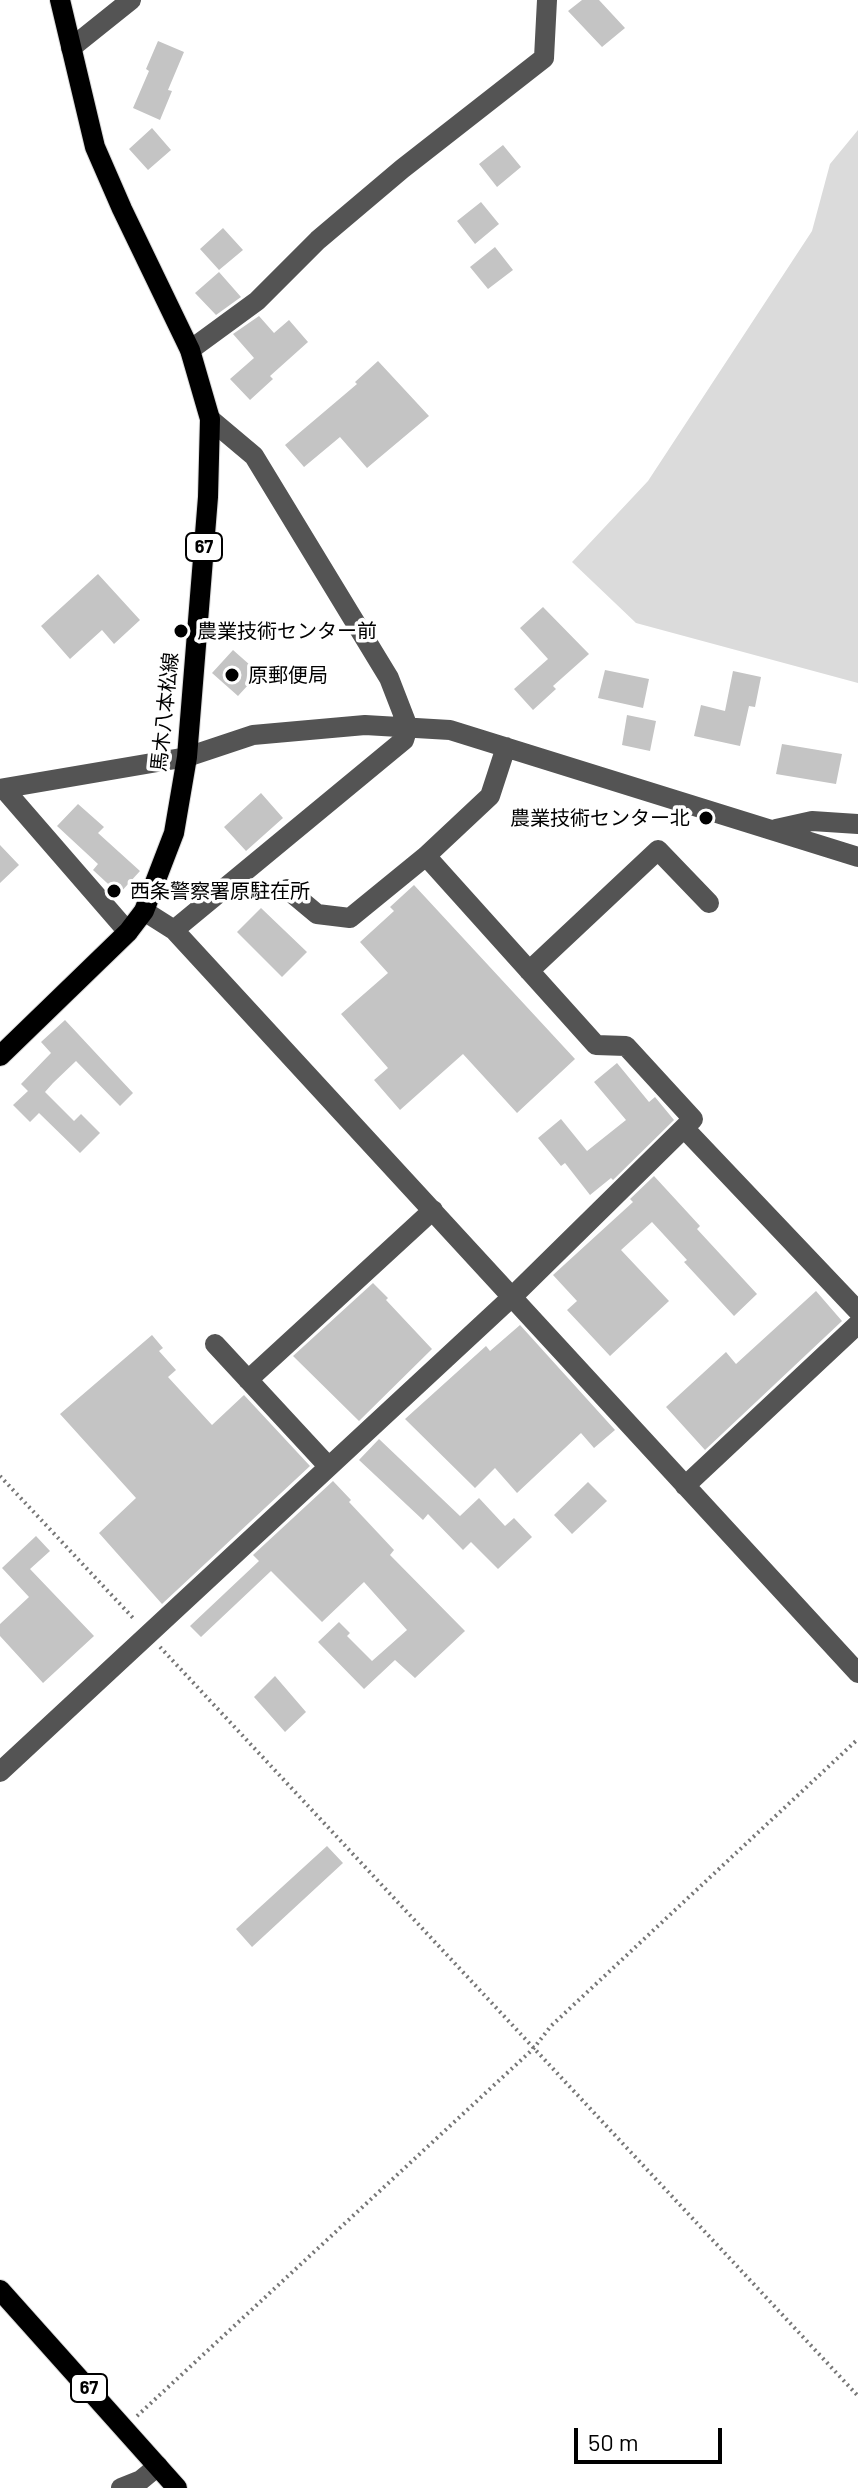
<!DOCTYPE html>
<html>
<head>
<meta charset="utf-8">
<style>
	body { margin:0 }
	#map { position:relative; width:858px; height:2488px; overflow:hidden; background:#fff; font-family:Barlow,sans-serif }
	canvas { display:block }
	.scale { position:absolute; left:574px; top:2428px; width:148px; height:36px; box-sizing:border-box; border:4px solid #000; border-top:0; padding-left:10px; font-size:24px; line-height:28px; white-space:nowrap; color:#000; -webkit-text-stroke:6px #fff; paint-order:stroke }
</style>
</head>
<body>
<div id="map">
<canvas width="858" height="2488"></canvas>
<div class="scale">50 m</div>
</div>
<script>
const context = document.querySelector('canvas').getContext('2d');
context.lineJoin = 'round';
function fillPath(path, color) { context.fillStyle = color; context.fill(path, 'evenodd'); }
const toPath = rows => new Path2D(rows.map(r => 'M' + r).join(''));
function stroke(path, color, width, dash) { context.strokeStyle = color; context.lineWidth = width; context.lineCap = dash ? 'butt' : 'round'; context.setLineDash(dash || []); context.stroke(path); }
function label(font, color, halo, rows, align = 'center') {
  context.font = font + ' Barlow,"Noto Sans JP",sans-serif'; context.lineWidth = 7; context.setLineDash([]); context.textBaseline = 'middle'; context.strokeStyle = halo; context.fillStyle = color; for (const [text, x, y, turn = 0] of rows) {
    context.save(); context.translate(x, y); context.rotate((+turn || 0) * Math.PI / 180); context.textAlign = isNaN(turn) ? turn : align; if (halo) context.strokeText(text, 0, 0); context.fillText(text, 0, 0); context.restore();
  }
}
fillPath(toPath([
	[858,130,858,683,636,623,572,562,648,481,812,231,830,164]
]), '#dbdbdb');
fillPath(toPath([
	[582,0,599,0,625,28,602,47,568,11],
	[158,41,184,52,168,90,172,91,160,120,133,108,149,71,146,69],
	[152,128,171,150,148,170,129,149],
	[503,145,521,167,497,187,479,164],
	[481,202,499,224,475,244,457,221],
	[223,228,243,250,219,270,200,249],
	[495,247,513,270,488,289,470,267],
	[219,272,241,297,216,315,195,293],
	[259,316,274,333,289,320,308,342,270,376,273,379,250,400,230,379,254,358,233,334],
	[378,361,429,416,367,468,340,437,304,467,285,445,357,384,355,382],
	[98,574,140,620,114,644,102,630,70,659,41,626],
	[543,607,589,654,553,686,556,689,533,710,514,689,548,659,520,628],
	[233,650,259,673,238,696,212,673],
	[605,670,649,679,643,708,598,698],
	[733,671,761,677,755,707,749,706,740,746,694,736,701,705,725,711],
	[627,715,656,721,650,751,622,745],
	[782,744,842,754,836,784,776,774],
	[261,793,283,818,246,851,224,827],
	[78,804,104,827,98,833,140,871,119,894,93,870,98,864,57,826],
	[0,845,19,865,0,883],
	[414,885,575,1059,517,1113,463,1054,400,1110,374,1080,388,1068,341,1014,388,973,360,942,394,911,390,907],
	[261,908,307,952,282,977,237,932],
	[65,1020,133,1093,120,1106,76,1061,53,1083,45,1092,74,1121,81,1114,100,1133,80,1153,39,1113,30,1122,13,1105,28,1091,21,1084,51,1053,41,1042],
	[617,1063,649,1102,655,1097,674,1120,613,1180,611,1178,590,1195,565,1163,561,1166,538,1138,561,1119,587,1151,626,1120,594,1082],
	[654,1176,700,1226,697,1229,757,1294,734,1316,684,1262,687,1260,652,1222,621,1250,669,1301,610,1356,567,1310,577,1301,553,1275,633,1202,630,1199],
	[373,1283,388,1298,386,1300,432,1349,359,1421,293,1356],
	[816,1291,842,1321,705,1450,666,1407,726,1352,736,1364],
	[520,1325,615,1430,594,1448,581,1433,517,1493,495,1468,475,1488,405,1419,486,1346,490,1351],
	[152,1335,163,1348,159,1351,176,1370,168,1377,212,1425,244,1395,310,1466,162,1604,99,1533,136,1498,60,1414],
	[379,1439,460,1516,479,1498,505,1526,514,1518,532,1537,498,1569,471,1542,463,1550,428,1514,423,1520,359,1460],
	[333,1481,351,1500,349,1502,394,1550,390,1555,465,1631,415,1678,395,1660,364,1689,318,1642,339,1622,350,1633,347,1636,372,1661,407,1630,364,1582,322,1622,271,1571,201,1637,190,1626,259,1561,253,1555],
	[588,1482,607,1501,572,1534,554,1515],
	[36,1536,50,1551,30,1569,94,1636,43,1683,0,1636,0,1624,29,1597,2,1568],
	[275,1676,306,1712,285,1732,254,1697],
	[327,1846,343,1863,252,1947,236,1929]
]), '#c4c4c4');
const major = toPath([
	[0,1056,128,932,144,911,174,833,187,757,208,497,210,419,190,350,122,209,95,147,60,0],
	[0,2290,177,2488]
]);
stroke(major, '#dbdbdb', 22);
stroke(toPath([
	[0,1476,135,1620],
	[160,1647,858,2396],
	[137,2416,533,2049,551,2026,858,1739]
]), '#767676', 4, [2, 4]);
stroke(toPath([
	[71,48,131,0],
	[190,350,257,301,318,240,402,169,544,58,547,0],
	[0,789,187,757,253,735,365,725,450,730,858,857],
	[4,789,128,932],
	[776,829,812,821,858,824],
	[287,889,317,914,350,918,426,856,490,796,506,747],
	[144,911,174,930,858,1673],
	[174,930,404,740,408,727,389,678,254,456,210,419],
	[529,971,658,850,709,903],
	[684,1128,858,1311],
	[215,1344,328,1466],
	[248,1380,433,1210],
	[685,1486,858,1324],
	[0,1772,513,1296,693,1119,626,1046,596,1045,426,856],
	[121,2488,141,2480,158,2466]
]), '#545454', 20);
stroke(major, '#000', 20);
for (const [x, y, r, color] of [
	[181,631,8,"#000"],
	[232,675,8,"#000"],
	[706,818,8,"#000"],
	[114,891,8,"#000"]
]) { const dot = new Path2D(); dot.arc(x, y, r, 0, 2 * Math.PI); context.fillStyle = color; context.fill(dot); stroke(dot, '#fff', 3); }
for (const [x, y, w] of [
	[204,547,36],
	[89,2388,36]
]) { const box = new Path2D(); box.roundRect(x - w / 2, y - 14, w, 28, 6); context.fillStyle = '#fff'; context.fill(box); stroke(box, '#000', 2); }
label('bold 18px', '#000', null, [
	["67",204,547],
	["67",89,2388]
]);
label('20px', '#000', '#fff', [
	["農業技術センター前",197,631],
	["原郵便局",248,675],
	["農業技術センター北",690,818,"right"],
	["西条警察署原駐在所",130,891]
], 'left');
label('20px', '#000', '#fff', [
	["馬木八本松線",165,712,-84]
]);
</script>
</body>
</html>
